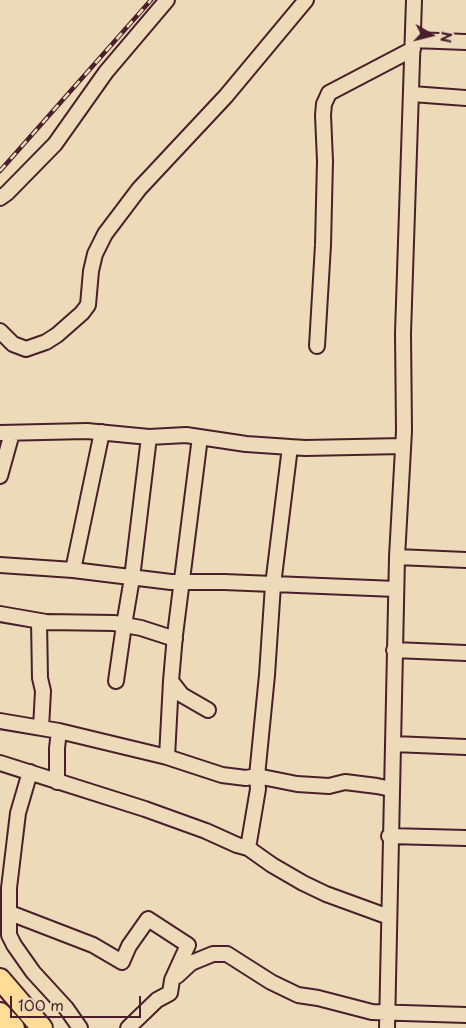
<!DOCTYPE html>
<html>
<head>
<meta charset="utf-8">
<style>
	body { margin:0 }
	#map { position:relative; width:466px; height:1028px; overflow:hidden; background:#eddab8; font-family:"Playpen Sans",sans-serif }
	canvas { display:block }
	.north { position:absolute; left:406px; top:10px; width:50px; height:50px; -webkit-text-stroke:4px #eddab8; paint-order:stroke; rotate:98deg; font-size:14px; font-weight:700; line-height:20px; text-align:center; color:#4a1f2b }
	.north::after { content:''; display:block; margin:auto; width:18px; height:22px; background:#4a1f2b; clip-path:polygon(50% 0,100% 100%,50% 72%,0 100%) }
	.scale { position:absolute; left:10px; top:996px; width:131px; height:22px; box-sizing:border-box; border:2px solid #4a1f2b; border-top:0; padding-left:6px; font-size:15px; line-height:18px; white-space:nowrap; color:#4a1f2b; -webkit-text-stroke:4px #eddab8; paint-order:stroke }
</style>
</head>
<body>
<div id="map">
<canvas width="466" height="1028"></canvas>
<div class="north">N</div>
<div class="scale">100 m</div>
</div>
<script>
const context = document.querySelector('canvas').getContext('2d');
context.lineJoin = 'round';
const toPath = rows => new Path2D(rows.map(r => 'M' + r).join(''));
function stroke(path, color, width, dash) { context.strokeStyle = color; context.lineWidth = width; context.lineCap = dash ? 'butt' : 'round'; context.setLineDash(dash || []); context.stroke(path); }
const minor = toPath([
	[413,40,466,42],
	[412,94,466,98],
	[0,198,7,193,55,144,106,72,167,0],
	[0,331,13,344,26,349,46,342,57,335,82,313,88,305,91,271,95,254,105,234,139,189,226,96,306,0],
	[317,346,323,245,325,161,323,115,324,104,329,93,413,49],
	[0,433,87,431,149,437,186,435,246,444,305,448,403,446],
	[200,437,175,635,171,681,182,695,208,710],
	[0,476,12,433],
	[397,557,466,560],
	[0,565,73,570,171,582,224,582,396,589],
	[73,570,102,432],
	[0,614,46,622,114,623,141,628,175,639],
	[39,621,40,678,43,691,41,728],
	[394,650,466,653],
	[116,681,124,625,132,578,149,437],
	[0,721,59,731,167,757,222,775,246,778,257,776,297,784,329,786,345,782,377,786,391,789],
	[393,744,466,747],
	[167,757,171,681],
	[0,763,145,809,206,831,237,845,248,848,272,865,303,883,326,894,389,917],
	[30,772,18,813,9,888,9,935,14,945,33,972,66,1008,80,1028],
	[57,782,57,748,59,731],
	[389,836,466,838],
	[248,848,258,789,257,776,267,675,273,585,290,447],
	[10,913,93,945,122,962,129,946,148,919,188,945,172,980,170,993,157,1000,128,1028],
	[177,976,191,963,213,954,227,954,271,982,298,995,318,998,372,1012,466,1015],
	[387,1028,397,557,404,431,403,333,414,0]
]);
const highway = toPath([
	[0,979,42,1028],
	[0,1013,14,1028]
]);
stroke(minor, '#4a1f2b', 18);
stroke(highway, '#4a1f2b', 24);
stroke(minor, '#eddab8', 14);
stroke(highway, '#ffdd96', 20);
const rail = toPath([
	[0,171,151,0]
]);
stroke(rail, '#4a1f2b', 4.5);
stroke(rail, '#eddab8', 2.5, [8]);
</script>
</body>
</html>
